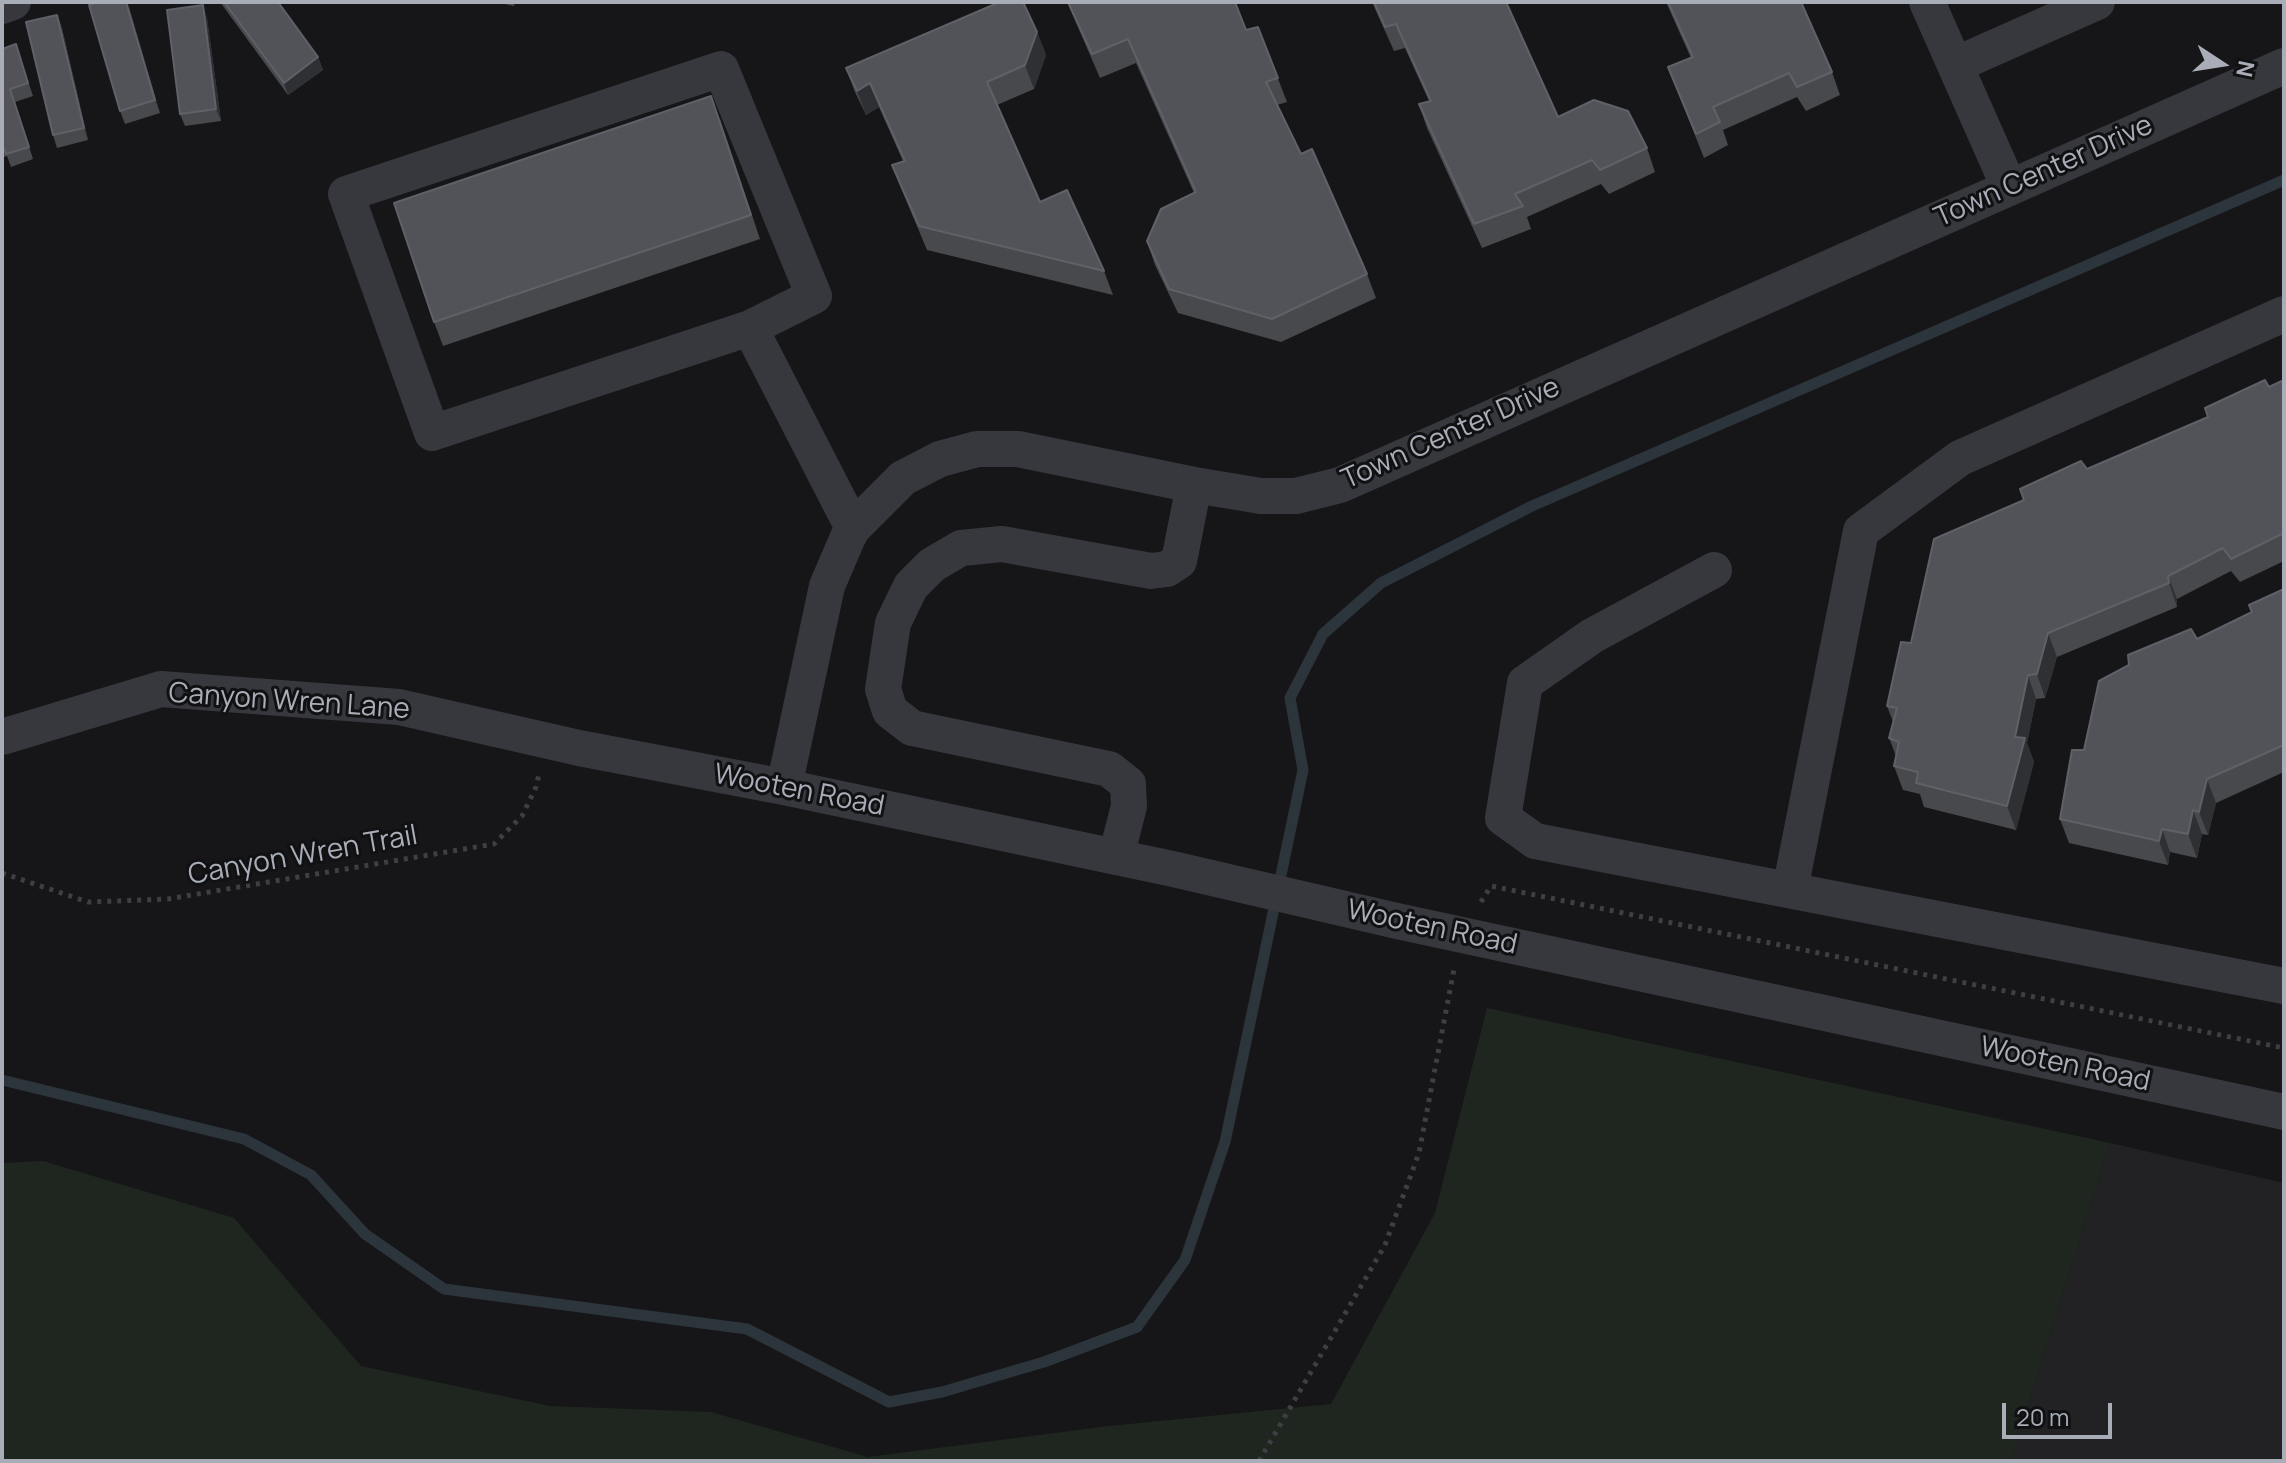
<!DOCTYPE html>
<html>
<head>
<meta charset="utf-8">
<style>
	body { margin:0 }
	#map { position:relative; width:2286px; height:1463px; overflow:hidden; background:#161618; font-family:Manrope,sans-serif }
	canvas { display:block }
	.frame { position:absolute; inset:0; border:4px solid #a8adb8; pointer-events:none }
	.north { position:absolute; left:2182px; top:24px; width:80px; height:80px; -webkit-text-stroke:6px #111113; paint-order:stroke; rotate:102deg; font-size:22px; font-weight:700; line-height:32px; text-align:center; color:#a8adb8 }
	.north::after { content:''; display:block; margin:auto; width:28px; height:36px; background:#a8adb8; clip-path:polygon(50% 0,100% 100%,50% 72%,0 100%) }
	.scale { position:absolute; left:2002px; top:1403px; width:110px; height:36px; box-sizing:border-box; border:4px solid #a8adb8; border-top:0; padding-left:10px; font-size:24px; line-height:28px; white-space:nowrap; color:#a8adb8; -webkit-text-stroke:6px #111113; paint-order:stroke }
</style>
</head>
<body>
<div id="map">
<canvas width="2286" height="1463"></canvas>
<div class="frame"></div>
<div class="north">N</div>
<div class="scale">20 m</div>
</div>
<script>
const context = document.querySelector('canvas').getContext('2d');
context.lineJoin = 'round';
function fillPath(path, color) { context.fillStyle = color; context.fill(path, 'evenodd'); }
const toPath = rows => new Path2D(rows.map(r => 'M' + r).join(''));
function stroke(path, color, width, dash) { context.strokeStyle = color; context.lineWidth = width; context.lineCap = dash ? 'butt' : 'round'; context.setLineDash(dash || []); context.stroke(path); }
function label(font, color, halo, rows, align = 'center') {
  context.font = font + ' Manrope,sans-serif'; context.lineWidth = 6; context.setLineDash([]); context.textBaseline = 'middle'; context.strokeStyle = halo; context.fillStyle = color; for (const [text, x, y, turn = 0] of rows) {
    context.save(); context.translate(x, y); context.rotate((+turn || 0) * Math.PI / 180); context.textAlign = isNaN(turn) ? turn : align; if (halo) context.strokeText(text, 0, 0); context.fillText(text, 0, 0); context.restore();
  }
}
fillPath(toPath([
	[2110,1143,2284,1183,2284,1461,2011,1461]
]), '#222225');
fillPath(toPath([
	[1487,1008,2110,1143,2011,1461,2,1461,2,1163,43,1161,234,1218,361,1366,550,1406,711,1412,868,1457,1109,1426,1331,1404,1435,1213]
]), '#1e261f');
stroke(toPath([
	[2,1080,244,1139,311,1175,365,1234,444,1289,747,1329,889,1402,942,1392,1044,1362,1137,1327,1185,1260,1225,1142,1303,770,1290,698,1323,634,1381,583,1532,506,2284,180]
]), '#2c353c', 11);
stroke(toPath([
	[2,873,88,902,168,899,494,844,522,816,536,787,539,774],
	[1481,902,1491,886,2284,1048],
	[1259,1461,1385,1245,1419,1153,1454,969]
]), '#3d3f44', 5, [4, 6]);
stroke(toPath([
	[1927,2,2009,187],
	[2,6,13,2],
	[1955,65,2097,2],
	[750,328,814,296,721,69,346,194,432,433,750,328,853,528],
	[1714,570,1592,636,1525,683,1503,818,1535,841,2284,986],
	[2,737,161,689,399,707,579,748,784,787,1173,869,1397,921,2284,1112],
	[784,787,827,586,848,537,853,528,903,478,940,459,977,449,1018,449,1194,485,1261,496,1296,496,1340,485,2284,66],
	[1116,857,1129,806,1128,784,1109,769,912,728,890,711,883,689,893,623,911,586,932,565,961,548,1002,544,1151,571,1167,569,1179,561,1194,485],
	[1790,890,1861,531,1960,458,2284,314]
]), '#37383d', 36);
fillPath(toPath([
	[127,2,160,113,125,124,120,111],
	[220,2,278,2,318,57,323,70,288,95],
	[496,2,515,2,514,6],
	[1067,2,1235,2,1246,30,1258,27,1287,102,1277,105,1301,154,1367,274,1376,298,1281,342,1178,313,1155,265,1147,241,1194,193,1136,63,1100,78],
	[1372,2,1506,2,1558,117,1647,148,1655,172,1609,194,1601,184,1527,217,1531,229,1482,248,1427,128,1419,104,1429,101,1405,48,1394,51],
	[1666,2,1801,2,1832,72,1840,95,1806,111,1797,97,1723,130,1728,145,1704,158,1668,67,1691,58],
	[57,15,62,28,88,140,57,148,53,135],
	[207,18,221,121,185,126,180,114],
	[1037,32,1046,55,1034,89,997,105,1040,202,1104,271,1113,295,927,250,901,188,892,165,903,161,879,107,866,115,855,92,846,68],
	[2,49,20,57,33,96,15,102,33,159,11,167,7,156,2,158],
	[720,119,760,239,443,346,434,322],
	[2284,380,2284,561,2240,582,2231,571,2177,599,2177,607,2057,657,2045,698,2036,699,2027,743,2034,762,2016,830,1924,807,1920,794,1903,790,1894,766,1896,756,1889,738,1893,722,1887,706,1911,643,2024,500,2087,469,2208,417],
	[2284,589,2284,772,2216,803,2208,835,2202,834,2197,858,2170,852,2168,865,2069,843,2060,819,2084,750,2197,639,2252,612,2249,605]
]), '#47494d');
fillPath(toPath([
	[127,2,129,6,160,113,155,100],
	[203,5,207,18,221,121,216,109],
	[57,15,62,28,88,140,84,128],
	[1037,32,1046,55,1034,89,1025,65],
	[318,57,323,70,288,95,284,83],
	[870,83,879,107,866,115,857,91],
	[2168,576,2177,599,2177,607,2169,583],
	[2048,633,2057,657,2045,698,2037,674],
	[2028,675,2036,699,2027,743,2034,762,2016,830,2007,806,2015,737],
	[2207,779,2216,803,2208,835,2199,812],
	[2193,810,2202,834,2197,858,2188,834],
	[2162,829,2170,852,2168,865,2159,841]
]), '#2f3033');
const building = toPath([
	[98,2,126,2,155,100,120,111,89,5,98,2],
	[224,2,278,2,318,57,284,83,224,2],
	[1000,2,1023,2,1037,32,1025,65,987,82,1040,202,1067,190,1104,271,919,226,892,165,905,161,870,83,857,91,846,68,1000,2],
	[1068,2,1235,2,1246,30,1258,27,1278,78,1266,82,1301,154,1312,149,1367,274,1272,319,1169,289,1147,241,1161,209,1196,192,1128,39,1092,54,1068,2],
	[1374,2,1506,2,1558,117,1594,100,1628,111,1647,148,1600,170,1592,160,1515,194,1523,206,1474,224,1419,104,1431,101,1396,24,1385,27,1374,2],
	[1668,2,1801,2,1832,72,1797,87,1789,73,1713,107,1720,122,1696,134,1668,67,1693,57,1668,2],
	[203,5,216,109,180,114,167,10,203,5],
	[57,15,84,128,53,135,26,22,57,15],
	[16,44,28,83,10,89,29,147,6,154,2,144,2,49,16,44],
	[711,96,751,215,434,322,394,203,711,96],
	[2265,380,2269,387,2284,380,2284,533,2231,559,2223,548,2168,576,2169,583,2048,633,2037,674,2028,675,2015,737,2025,738,2007,806,1916,783,1918,772,1894,766,1899,742,1889,738,1897,708,1887,706,1901,642,1911,643,1934,539,2024,500,2020,489,2081,461,2087,469,2208,417,2205,408,2265,380],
	[2284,589,2284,745,2207,779,2199,812,2193,810,2188,834,2162,829,2159,841,2060,819,2072,750,2084,750,2099,681,2129,665,2128,655,2191,629,2197,639,2252,612,2249,605,2284,589]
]);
fillPath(building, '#525359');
stroke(building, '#5f6168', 2);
label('28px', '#a8adb8', '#111113', [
	["Town Center Drive",2044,172,-24],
	["Town Center Drive",1451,434,-24],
	["Canyon Wren Lane",289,702,4],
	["Wooten Road",799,791,11],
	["Canyon Wren Trail",303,856,-10],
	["Wooten Road",1432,928,12],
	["Wooten Road",2065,1065,12]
]);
</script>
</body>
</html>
